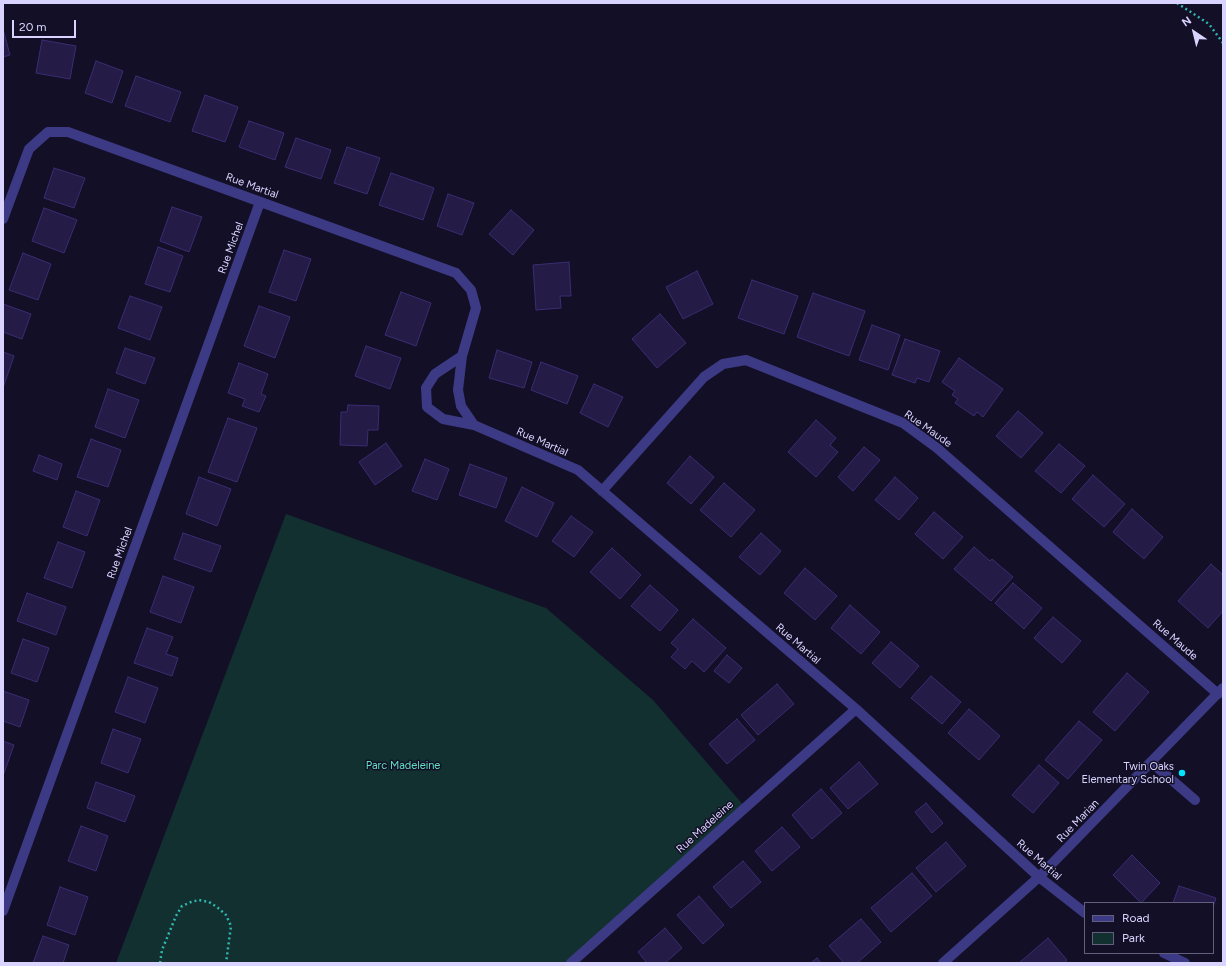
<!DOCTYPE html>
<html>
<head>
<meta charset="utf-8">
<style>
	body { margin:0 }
	#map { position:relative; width:1226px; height:966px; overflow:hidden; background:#130f26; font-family:Figtree,sans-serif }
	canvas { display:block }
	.frame { position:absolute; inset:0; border:4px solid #d9d4ff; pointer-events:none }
	.legend { position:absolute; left:1084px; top:902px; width:130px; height:52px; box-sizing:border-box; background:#130f26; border:1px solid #625e7d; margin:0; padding:5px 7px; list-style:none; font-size:12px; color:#d9d4ff }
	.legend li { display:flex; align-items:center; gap:8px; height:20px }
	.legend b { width:20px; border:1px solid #625e7d }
	.north { position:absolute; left:1174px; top:12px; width:40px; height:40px; -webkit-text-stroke:3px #130f26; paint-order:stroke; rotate:325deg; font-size:11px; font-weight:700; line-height:16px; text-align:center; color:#d9d4ff }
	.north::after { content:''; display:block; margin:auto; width:14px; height:18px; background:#d9d4ff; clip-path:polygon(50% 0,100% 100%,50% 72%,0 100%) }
	.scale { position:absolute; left:12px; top:20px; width:64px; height:18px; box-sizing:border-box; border:2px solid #d9d4ff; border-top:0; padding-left:5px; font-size:12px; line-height:14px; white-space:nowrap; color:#d9d4ff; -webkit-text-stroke:3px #130f26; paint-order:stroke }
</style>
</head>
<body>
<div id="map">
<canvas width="1226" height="966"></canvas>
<div class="frame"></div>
<ul class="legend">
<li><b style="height:5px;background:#3d3a85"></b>Road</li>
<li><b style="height:11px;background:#12302f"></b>Park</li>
</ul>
<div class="north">N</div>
<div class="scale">20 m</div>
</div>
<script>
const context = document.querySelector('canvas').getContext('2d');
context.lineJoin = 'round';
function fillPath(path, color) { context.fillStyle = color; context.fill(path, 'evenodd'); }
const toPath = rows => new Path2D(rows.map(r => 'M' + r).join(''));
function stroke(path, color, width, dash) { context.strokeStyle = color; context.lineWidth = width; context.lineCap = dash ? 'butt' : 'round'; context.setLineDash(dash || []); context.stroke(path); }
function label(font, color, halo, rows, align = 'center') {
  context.font = font + ' Figtree,sans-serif'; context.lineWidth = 3; context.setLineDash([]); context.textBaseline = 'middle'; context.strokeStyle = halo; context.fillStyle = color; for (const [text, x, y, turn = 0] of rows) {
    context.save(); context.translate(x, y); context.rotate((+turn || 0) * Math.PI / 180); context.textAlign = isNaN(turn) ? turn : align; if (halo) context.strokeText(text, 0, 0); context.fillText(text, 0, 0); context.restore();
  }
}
fillPath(toPath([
	[286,514,546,608,653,700,745,807,571,963,116,963]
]), '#12302f');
const building = toPath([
	[3,29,10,55,3,57,3,29],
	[42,40,76,46,70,79,36,73,42,40],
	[96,61,123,71,112,103,85,93,96,61],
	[136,76,181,92,170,122,125,106,136,76],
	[205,95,238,107,225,142,192,131,205,95],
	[249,121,284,133,275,160,239,147,249,121],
	[296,138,331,150,321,179,285,167,296,138],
	[347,147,380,158,367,194,334,183,347,147],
	[54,168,85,178,74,208,44,198,54,168],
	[391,173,434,188,423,220,379,205,391,173],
	[448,194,474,203,462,235,437,226,448,194],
	[172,207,202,217,189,252,160,241,172,207],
	[44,208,77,220,64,253,32,241,44,208],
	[511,210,534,230,513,255,489,234,511,210],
	[158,247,183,256,170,292,145,284,158,247],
	[284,250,311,259,296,301,269,292,284,250],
	[23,253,51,264,38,300,9,290,23,253],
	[569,262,571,296,560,296,561,308,536,310,533,265,569,262],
	[697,271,713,304,683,319,666,287,697,271],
	[752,280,798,296,784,334,738,318,752,280],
	[401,292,431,303,416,346,385,335,401,292],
	[813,293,865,311,849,356,797,337,813,293],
	[130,296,162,307,150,340,118,328,130,296],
	[3,304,31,314,22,339,3,332,3,304],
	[259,306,290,317,275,358,244,346,259,306],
	[660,314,686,343,657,368,632,339,660,314],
	[872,325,900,335,888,370,859,360,872,325],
	[905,339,940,351,929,382,917,378,915,383,892,375,905,339],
	[366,346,401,358,390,389,355,376,366,346],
	[125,348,155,358,145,384,116,373,125,348],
	[497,350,532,362,524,388,489,378,497,350],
	[3,352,14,356,3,388,3,352],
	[959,358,1003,389,983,417,977,412,974,416,955,403,958,399,952,395,955,391,942,382,959,358],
	[541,362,578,376,567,404,531,390,541,362],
	[239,363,268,374,261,394,266,396,259,412,242,406,245,399,228,393,239,363],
	[594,384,623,397,608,427,580,413,594,384],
	[108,389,139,400,125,438,95,427,108,389],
	[348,405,379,406,378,430,368,430,367,446,340,445,341,412,347,412,348,405],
	[1018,411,1043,433,1021,458,996,436,1018,411],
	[228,418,257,428,237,482,208,472,228,418],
	[816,420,836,438,830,445,838,452,816,477,788,452,816,420],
	[91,439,121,450,108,487,77,477,91,439],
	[386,443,402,466,375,485,359,462,386,443],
	[1059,444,1085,466,1061,493,1035,471,1059,444],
	[864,447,880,460,853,491,838,477,864,447],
	[39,455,62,464,57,480,33,471,39,455],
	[690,456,714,477,691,504,667,483,690,456],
	[425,459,449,469,437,500,412,491,425,459],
	[470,464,507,478,496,508,459,495,470,464],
	[1093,475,1125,504,1104,527,1072,499,1093,475],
	[199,477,231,489,217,526,186,514,199,477],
	[895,477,918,498,899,520,875,500,895,477],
	[724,483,755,510,731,537,700,510,724,483],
	[522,487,554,503,537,537,505,521,522,487],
	[76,491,100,500,87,536,63,527,76,491],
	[1132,509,1163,537,1144,559,1113,532,1132,509],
	[934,512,963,537,943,559,915,534,934,512],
	[571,516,593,532,574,557,552,541,571,516],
	[183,533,221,546,211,572,174,559,183,533],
	[761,533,781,551,760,575,739,557,761,533],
	[58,542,85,552,72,588,44,578,58,542],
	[974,547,990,561,992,559,1013,577,991,601,954,569,974,547],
	[612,548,641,575,620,599,590,572,612,548],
	[1211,564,1223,575,1223,611,1208,628,1178,601,1211,564],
	[805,568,837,596,815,620,784,593,805,568],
	[163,576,194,587,181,623,150,612,163,576],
	[1013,583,1042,608,1024,629,995,603,1013,583],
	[650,585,678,610,660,631,631,606,650,585],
	[27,593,66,607,56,635,17,621,27,593],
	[850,605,880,632,861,654,831,628,850,605],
	[1053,617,1081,641,1062,663,1034,638,1053,617],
	[693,619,726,648,704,672,692,661,685,669,671,657,678,649,671,643,693,619],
	[147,628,173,637,166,654,178,658,172,676,134,663,147,628],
	[23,639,49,648,37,682,11,673,23,639],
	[891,642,919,666,900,688,872,663,891,642],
	[727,655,742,668,729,683,714,671,727,655],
	[1127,673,1149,692,1115,731,1093,712,1127,673],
	[931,676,961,702,942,724,911,698,931,676],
	[128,677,158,688,145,723,115,712,128,677],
	[777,684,794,704,758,735,741,715,777,684],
	[3,691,29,700,20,727,3,721,3,691],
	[969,709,1000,736,979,760,948,733,969,709],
	[737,719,755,740,727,764,709,744,737,719],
	[1079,721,1102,740,1068,779,1045,760,1079,721],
	[113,729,141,739,128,773,101,763,113,729],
	[3,741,14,745,3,776,3,741],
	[859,762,878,784,848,809,830,788,859,762],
	[1039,765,1059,783,1033,813,1012,795,1039,765],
	[96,782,135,796,125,822,87,808,96,782],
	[821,789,842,813,812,839,792,815,821,789],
	[926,803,943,823,932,833,915,812,926,803],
	[81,826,108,836,96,871,68,861,81,826],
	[782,827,800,847,772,871,755,851,782,827],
	[946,842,966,866,936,892,916,868,946,842],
	[1132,855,1160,883,1141,903,1113,875,1132,855],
	[743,861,761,882,731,908,713,887,743,861],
	[912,873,932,896,891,932,871,908,912,873],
	[1179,886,1216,898,1213,907,1213,903,1173,903,1179,886],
	[60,887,88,897,75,935,47,925,60,887],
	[699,896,724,925,703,944,677,915,699,896],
	[861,919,881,942,857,963,844,963,829,946,861,919],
	[665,928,682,948,665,963,647,963,638,952,665,928],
	[43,936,69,945,63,963,33,963,43,936],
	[1048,938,1067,960,1064,963,1019,963,1048,938],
	[817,958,821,963,811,963,817,958]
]);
fillPath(building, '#241b47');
stroke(building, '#3b2d73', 1);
stroke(toPath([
	[1177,3,1209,24,1223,43],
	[160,963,162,950,176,916,182,906,191,902,199,900,209,902,217,907,226,915,231,926,226,963]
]), '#2fb8b0', 2.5, [2, 3]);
stroke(toPath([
	[1151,762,1195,800]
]), '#3d3a85', 10);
stroke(toPath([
	[3,219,29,149,48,132,68,132,456,273,471,290,476,308,462,356,458,390,461,406,474,425],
	[462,356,435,374,426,388,427,407,443,419,474,425,578,470,856,709,1039,877,1085,913],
	[602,491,704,377,723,364,746,360,903,423,937,448,1218,694],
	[3,911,260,202],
	[1164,953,1185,963],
	[571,963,856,709],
	[943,963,1039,877,1223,688]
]), '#3d3a85', 10);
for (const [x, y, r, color] of [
	[1182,773,4,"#00e5ff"]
]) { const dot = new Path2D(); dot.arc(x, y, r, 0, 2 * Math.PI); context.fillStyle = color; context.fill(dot); stroke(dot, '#130f26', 1.5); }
label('11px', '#d9d4ff', '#130f26', [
	["Rue Martial",252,186,20],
	["Rue Michel",231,248,-70],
	["Rue Maude",928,429,35],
	["Rue Martial",542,442,24],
	["Rue Michel",120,553,-70],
	["Rue Maude",1175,640,41],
	["Rue Martial",798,644,41],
	["Rue Marian",1078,821,-46],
	["Rue Madeleine",705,827,-42],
	["Rue Martial",1039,860,41]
]);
label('11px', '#5fe0c0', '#130f26', [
	["Parc Madeleine",403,766]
]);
label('11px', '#d9d4ff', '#130f26', [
	["Twin Oaks",1174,767],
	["Elementary School",1174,780]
], 'right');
</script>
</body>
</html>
